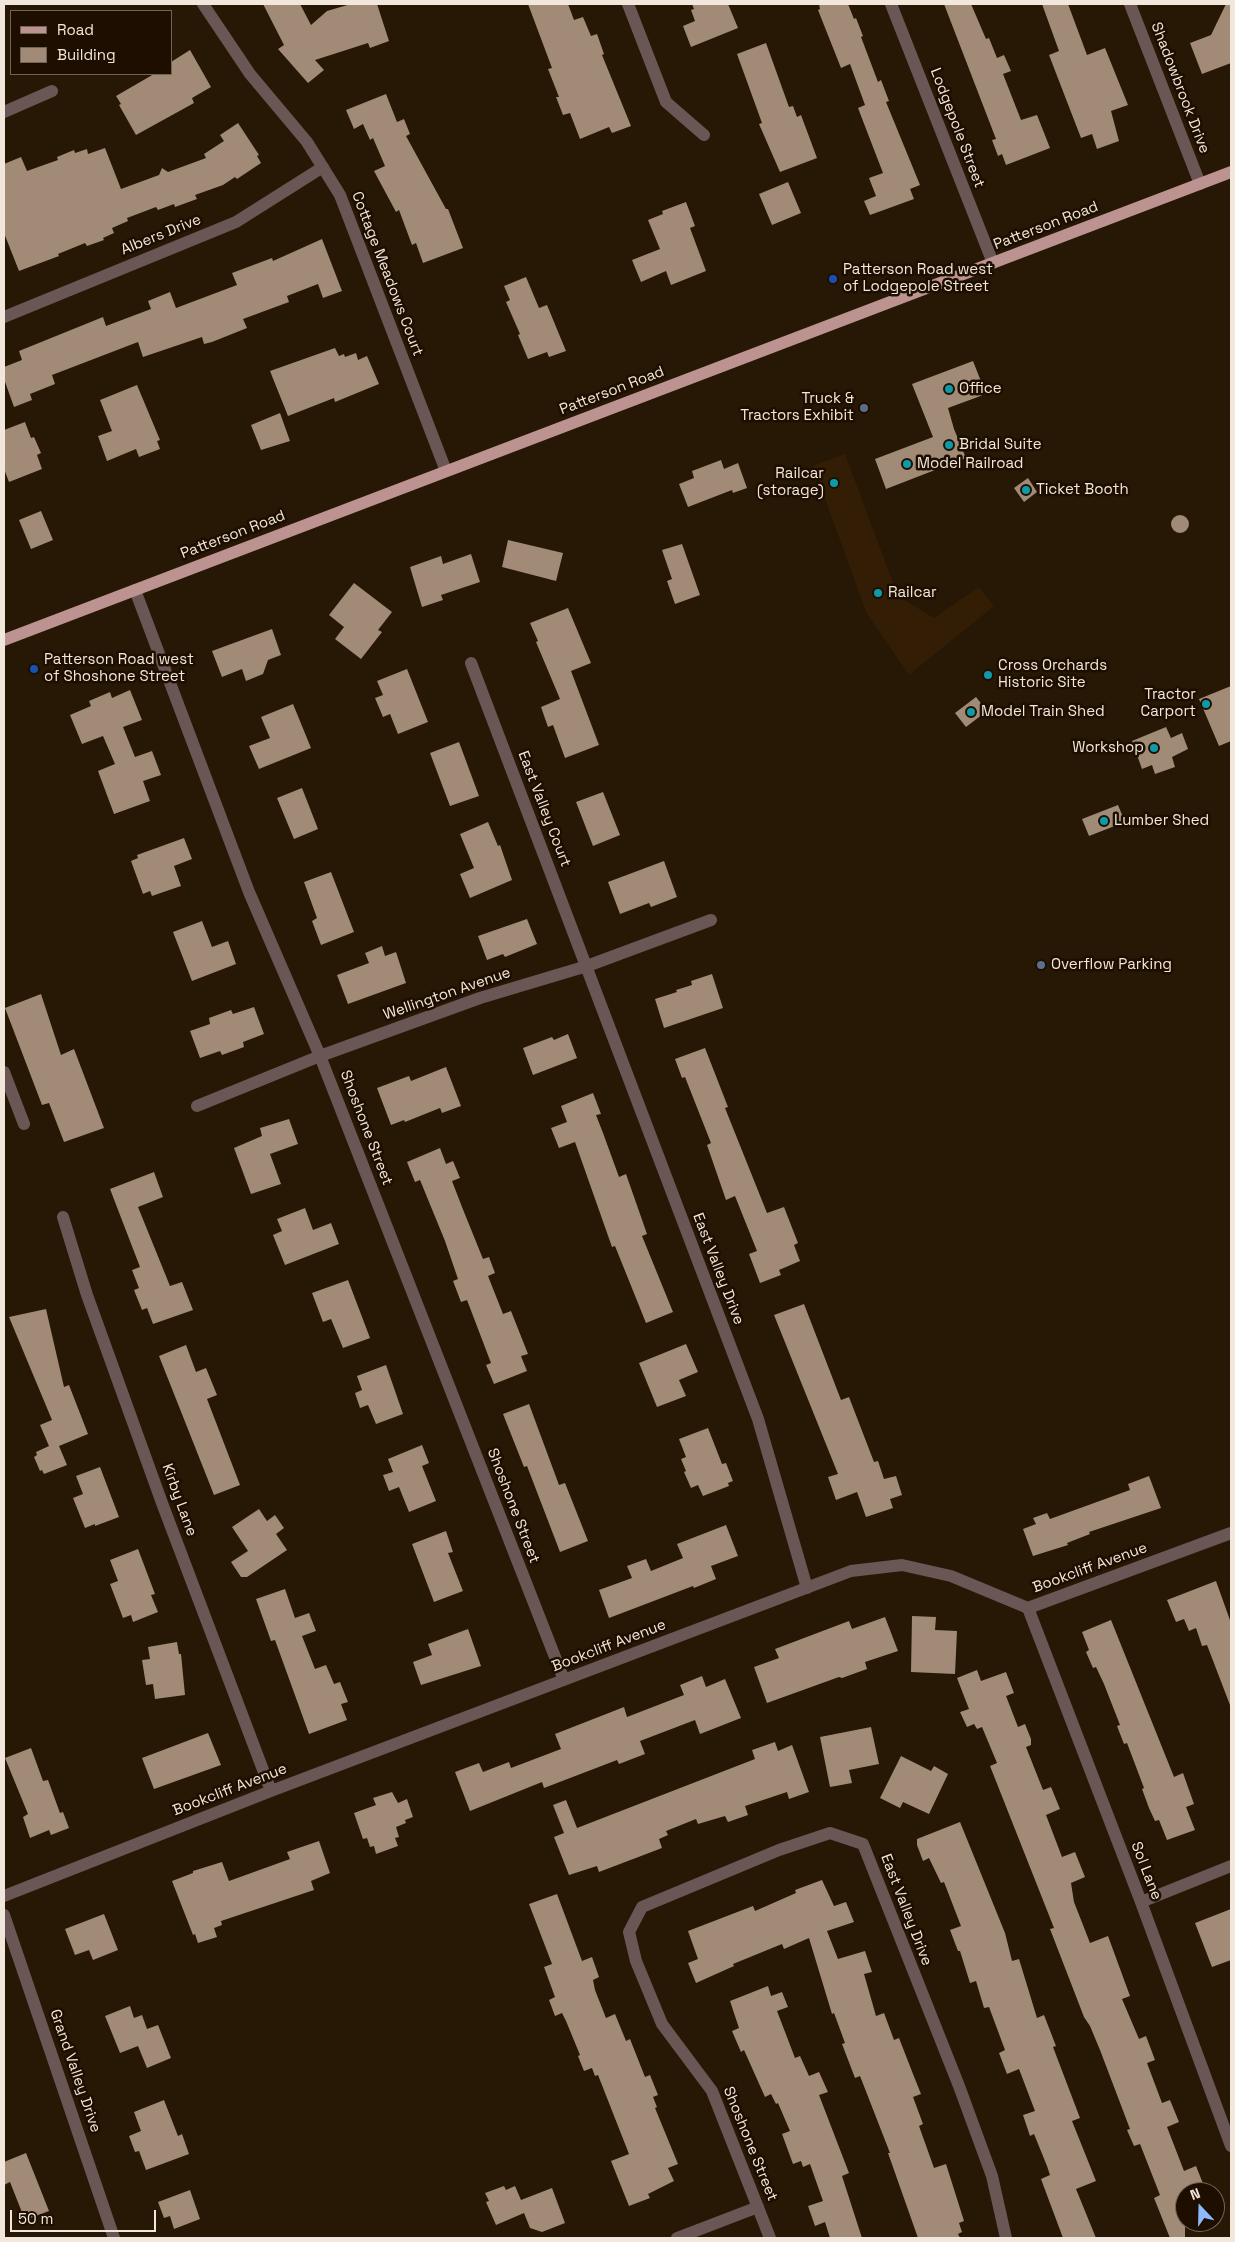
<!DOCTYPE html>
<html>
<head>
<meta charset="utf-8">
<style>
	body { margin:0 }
	#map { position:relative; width:1235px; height:2242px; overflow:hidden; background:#271705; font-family:"Space Grotesk",sans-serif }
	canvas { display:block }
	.frame { position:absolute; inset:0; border:5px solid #f2e7db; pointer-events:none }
	.legend { position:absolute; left:10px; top:10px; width:162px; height:65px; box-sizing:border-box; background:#1d0e00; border:1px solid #726558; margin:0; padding:6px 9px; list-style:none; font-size:15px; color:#f2e7db }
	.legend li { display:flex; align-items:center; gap:10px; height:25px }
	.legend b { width:25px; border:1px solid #726558 }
	.north { position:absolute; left:1175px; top:2182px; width:50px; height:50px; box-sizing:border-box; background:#1d0e00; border:1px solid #726558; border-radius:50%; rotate:339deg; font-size:14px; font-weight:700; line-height:20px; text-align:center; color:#f2e7db }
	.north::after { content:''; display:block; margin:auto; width:18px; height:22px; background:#8eb9fc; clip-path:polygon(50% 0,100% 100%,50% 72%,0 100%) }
	.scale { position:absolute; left:10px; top:2210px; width:146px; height:22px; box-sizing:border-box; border:2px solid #f2e7db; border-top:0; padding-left:6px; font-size:15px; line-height:18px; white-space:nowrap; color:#f2e7db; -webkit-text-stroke:4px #1d0e00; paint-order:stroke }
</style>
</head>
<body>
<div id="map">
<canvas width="1235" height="2242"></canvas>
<div class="frame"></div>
<ul class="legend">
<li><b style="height:6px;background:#bc9390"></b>Road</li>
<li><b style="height:14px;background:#a18b77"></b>Building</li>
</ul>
<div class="north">N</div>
<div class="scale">50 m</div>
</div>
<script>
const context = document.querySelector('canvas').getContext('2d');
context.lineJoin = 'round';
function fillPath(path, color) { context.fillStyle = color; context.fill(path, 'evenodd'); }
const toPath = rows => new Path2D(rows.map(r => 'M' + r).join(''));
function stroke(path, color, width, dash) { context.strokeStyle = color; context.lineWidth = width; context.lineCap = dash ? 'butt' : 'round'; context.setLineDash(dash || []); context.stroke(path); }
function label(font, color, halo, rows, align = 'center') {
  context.font = font + ' "Space Grotesk",sans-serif'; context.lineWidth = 5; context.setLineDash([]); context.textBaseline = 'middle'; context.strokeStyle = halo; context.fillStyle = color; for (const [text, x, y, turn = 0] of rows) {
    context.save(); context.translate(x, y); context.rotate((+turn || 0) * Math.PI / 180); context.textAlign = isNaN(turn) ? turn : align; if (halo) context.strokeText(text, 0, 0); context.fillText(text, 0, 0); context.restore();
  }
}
fillPath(toPath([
	[845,454,898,596,934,618,979,587,994,606,909,675,867,614,813,466]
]), '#331e05');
fillPath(toPath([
	[263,4,300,4,311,25,327,11,351,4,377,4,389,41,370,48,368,43,315,60,324,70,308,83,278,49,284,45],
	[528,4,568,4,574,20,583,17,591,36,597,34,604,54,602,55,631,126,612,133,609,127,580,139,570,113,563,115,556,97,559,97,548,69,552,68],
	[692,4,728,4,738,28,691,47,683,26,695,21,691,10,694,9],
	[819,4,848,4,854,19,856,18,863,36,861,37,878,82,881,80,889,101,886,102,920,185,910,189,914,199,870,215,864,201,876,196,869,178,883,173,858,108,865,105,850,64,841,68,818,10,820,9],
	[944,4,971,4,986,39,989,38,997,58,1004,55,1011,71,1003,74,1021,120,1037,115,1050,148,1006,165,1002,154,998,156,992,140,996,139],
	[1042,4,1068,4,1087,55,1105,48,1128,105,1111,111,1119,141,1097,149,1092,134,1081,138,1049,55,1059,51],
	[1226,4,1231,4,1231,63,1202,74,1190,43,1211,35],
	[766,43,789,107,793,106,797,117,801,115,817,158,780,172,759,124,762,123,737,54],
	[190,50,211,87,192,98,194,103,136,135,119,105,121,104,116,96,154,74,171,74,171,62],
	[386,94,397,122,404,119,410,134,406,136,446,209,448,209,463,248,423,263,416,243,412,245,399,210,396,212,374,171,385,166,373,138,370,140,363,124,354,129,346,110],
	[238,123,259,155,257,156,261,163,237,179,235,177,223,185,195,195,197,199,175,207,174,204,158,210,156,207,127,218,128,221,112,228,114,233,103,238,104,240,87,246,85,243,58,254,59,256,19,271,4,233,4,164,21,157,27,171,58,160,57,157,74,150,75,153,87,149,88,154,105,148,121,189,159,175,162,168,168,172,206,158,204,154,224,141,220,135],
	[788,182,801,213,772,225,759,194],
	[686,202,695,226,690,228,706,271,671,285,666,271,641,282,632,260,660,249,648,220,663,214,662,211],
	[322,239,342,291,323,298,318,284,287,296,289,302,243,319,247,328,212,342,204,344,202,337,143,357,138,342,52,375,55,384,30,394,32,400,14,407,4,379,4,367,22,360,19,351,103,317,106,326,151,309,148,301,170,292,176,308,237,285,232,273,272,258,273,261],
	[526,277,539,308,547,305,566,351,549,357,547,352,528,359,518,335,520,334,506,302,510,300,504,286],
	[335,348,339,356,344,354,345,357,356,353,358,360,367,356,379,384,335,402,334,398,288,416,270,371],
	[973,361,986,394,948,408,954,429,966,458,886,489,875,459,933,437,912,384],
	[137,385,160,440,157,441,160,449,139,457,136,449,107,461,98,436,112,431,100,400],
	[280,413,290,441,261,450,251,425],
	[25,422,31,438,34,437,41,453,37,455,42,469,9,482,4,469,4,430],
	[721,460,724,469,738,463,747,488,733,493,732,490,688,507,679,484,694,478,692,471],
	[1028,478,1037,492,1024,502,1014,488],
	[41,511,53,540,31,549,19,520],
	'1171 524a9 9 0 1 1 18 0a9 9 0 1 1-18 0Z',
	[508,540,563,553,556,581,502,567],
	[682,544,700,595,675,604,667,581,672,579,662,550],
	[471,554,480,582,441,595,443,600,422,607,410,567,441,556,443,564],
	[354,583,392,612,378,630,382,632,361,659,335,639,344,627,329,615],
	[568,608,591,663,571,671,599,745,565,758,553,725,548,727,541,707,560,699,536,642,538,641,530,623],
	[272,629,281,655,268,660,263,674,246,681,242,669,222,677,212,651],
	[407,669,428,722,398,734,390,714,383,717,375,698,383,695,377,681],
	[1231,686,1231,741,1219,746,1199,699],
	[130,690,142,720,123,727,135,757,152,751,161,775,143,781,150,801,114,814,98,771,115,764,103,736,82,744,70,715,91,706,89,701,110,692,112,698],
	[976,697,987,711,966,727,955,713],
	[293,704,311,748,259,769,249,746,270,738,261,717],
	[1166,727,1171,738,1182,733,1188,749,1172,757,1175,767,1155,774,1152,765,1142,769,1132,741],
	[459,742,479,796,450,806,430,753],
	[302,788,318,829,294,839,277,798],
	[603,792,620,835,593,846,576,802],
	[1118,805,1125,822,1089,836,1082,819],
	[488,822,498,846,500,845,512,880,470,898,460,874,474,868,460,834],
	[184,838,192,859,174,866,181,886,152,896,150,891,143,894,131,861,138,858,137,855],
	[664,861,677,897,651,907,649,903,620,914,608,882],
	[331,872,354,932,321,945,312,921,317,918,304,882],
	[527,919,537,944,505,957,503,954,487,960,478,936],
	[202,921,212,947,228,941,236,964,192,981,173,932],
	[382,946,385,956,396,952,406,983,348,1004,337,975,369,963,365,953],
	[712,974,723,1008,664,1028,655,999,677,992,676,990,692,985,691,981],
	[41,994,61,1055,74,1049,104,1128,64,1142,49,1103,42,1105,5,1008],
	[254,1007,264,1034,243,1042,244,1047,222,1055,220,1051,200,1058,190,1031,210,1024,209,1018,231,1010,233,1014],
	[568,1034,577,1058,533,1075,523,1048,552,1037,554,1040],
	[705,1048,728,1107,725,1108,767,1213,784,1207,798,1243,794,1245,800,1261,779,1270,781,1275,760,1283,749,1254,757,1251,735,1196,726,1200,707,1145,711,1143,685,1077,682,1078,675,1059],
	[446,1067,461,1106,442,1113,440,1108,405,1122,404,1120,391,1125,377,1088,409,1076,411,1081],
	[593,1093,601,1114,596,1115,603,1133,619,1177,626,1174,647,1234,642,1236,673,1312,646,1323,615,1246,612,1247,575,1142,559,1148,551,1128,567,1122,561,1106],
	[289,1119,298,1144,270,1154,281,1184,251,1194,234,1148,262,1136,260,1128],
	[440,1148,446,1164,453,1161,460,1178,452,1181,462,1207,483,1259,489,1257,495,1273,488,1276,503,1314,511,1311,528,1354,521,1356,527,1371,494,1384,486,1365,491,1363,467,1300,461,1302,453,1281,458,1279,445,1241,420,1180,415,1182,407,1162],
	[154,1172,163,1197,138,1207,170,1286,182,1282,193,1310,153,1324,147,1308,142,1310,134,1290,139,1288,132,1270,140,1267,110,1189],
	[305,1208,313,1230,331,1223,339,1244,285,1265,273,1235,282,1231,277,1219],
	[348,1280,370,1338,343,1348,331,1319,323,1322,312,1293],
	[804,1304,841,1400,849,1397,874,1462,878,1461,884,1479,896,1476,902,1495,890,1499,893,1508,866,1517,857,1492,836,1500,828,1477,838,1474,774,1315],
	[46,1309,64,1387,69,1385,88,1434,59,1446,67,1465,44,1474,42,1470,40,1471,34,1457,37,1455,36,1452,49,1446,40,1425,52,1420,9,1317],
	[686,1344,698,1372,679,1380,686,1396,657,1407,639,1363],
	[186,1345,196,1372,206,1368,217,1395,207,1399,240,1485,214,1495,159,1356],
	[386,1365,403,1414,376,1424,368,1405,360,1408,355,1393,362,1390,357,1376],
	[529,1404,559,1485,565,1483,588,1541,560,1552,527,1466,524,1467,503,1414],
	[708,1428,722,1464,726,1463,733,1481,728,1483,729,1486,703,1496,698,1485,691,1488,684,1472,686,1471,681,1459,686,1457,679,1439],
	[422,1445,429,1463,422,1466,436,1501,409,1512,399,1487,389,1491,383,1475,393,1472,388,1459],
	[100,1467,119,1517,95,1526,95,1524,85,1528,73,1498,83,1494,76,1476],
	[1149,1476,1161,1508,1089,1532,1090,1534,1067,1543,1068,1545,1033,1556,1023,1529,1036,1524,1033,1518,1047,1513,1050,1519,1130,1490,1128,1484],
	[259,1509,267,1521,275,1515,284,1528,276,1534,287,1550,247,1577,241,1577,231,1562,248,1551,232,1527],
	[726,1525,738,1556,711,1566,716,1579,694,1588,693,1586,609,1618,599,1590,632,1578,627,1566,646,1559,651,1571,683,1558,677,1544],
	[446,1531,453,1552,448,1553,463,1591,434,1602,412,1544],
	[138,1549,155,1594,151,1595,158,1612,133,1622,131,1615,123,1618,110,1584,118,1581,110,1560],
	[1216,1581,1231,1623,1230,1705,1207,1645,1202,1646,1196,1628,1189,1631,1184,1619,1176,1622,1167,1600],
	[285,1589,295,1618,309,1613,316,1631,302,1636,315,1669,326,1665,334,1684,340,1682,348,1702,341,1704,347,1720,309,1734,275,1640,271,1641,256,1599],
	[912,1616,936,1617,935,1630,957,1631,955,1674,911,1672],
	[885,1617,898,1651,865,1662,867,1669,842,1678,839,1677,767,1703,754,1667,779,1658,775,1649,849,1621,852,1629],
	[1111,1620,1174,1777,1183,1773,1194,1804,1186,1807,1195,1830,1167,1840,1159,1820,1155,1821,1149,1808,1142,1789,1144,1788,1127,1743,1124,1744,1117,1726,1120,1725,1104,1684,1096,1667,1093,1668,1086,1652,1089,1650,1082,1632],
	[468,1629,481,1666,421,1685,413,1662,432,1655,428,1644],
	[177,1642,179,1654,181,1654,185,1695,155,1699,153,1684,146,1685,142,1660,150,1659,148,1647],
	[977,1670,981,1681,1006,1672,1014,1693,1006,1696,1018,1727,1025,1724,1031,1739,1031,1745,1026,1747,1043,1790,1051,1787,1060,1809,1046,1815,1062,1857,1075,1852,1085,1877,1071,1883,1074,1902,1090,1943,1108,1936,1130,1996,1122,1999,1139,2039,1146,2036,1155,2060,1147,2063,1162,2103,1170,2100,1179,2122,1167,2127,1184,2171,1196,2166,1204,2186,1185,2192,1185,2238,1170,2238,1154,2198,1160,2195,1140,2144,1134,2146,1127,2130,1130,2129,1100,2050,1090,2026,1084,2017,1050,1929,1054,1928,990,1766,997,1763,982,1727,977,1729,974,1724,967,1727,960,1712,969,1709,957,1678],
	[702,1676,706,1687,725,1679,741,1718,700,1734,695,1720,640,1741,645,1754,619,1764,617,1760,544,1788,542,1782,470,1811,455,1772,479,1763,483,1772,509,1762,511,1768,561,1749,555,1734,624,1707,627,1717,684,1695,680,1685],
	[871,1727,879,1764,849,1770,852,1783,830,1787,820,1737],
	[208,1733,221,1765,154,1789,142,1758],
	[775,1742,778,1751,792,1745,809,1792,789,1799,787,1792,745,1806,748,1815,728,1822,725,1816,698,1824,696,1819,666,1831,668,1835,659,1839,662,1848,599,1872,597,1866,569,1875,554,1837,564,1833,553,1805,566,1800,577,1828,755,1759,752,1750],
	[31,1748,43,1781,48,1780,60,1813,63,1812,69,1828,51,1835,49,1830,30,1838,23,1817,28,1814,5,1758],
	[901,1756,931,1771,934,1766,948,1774,929,1814,903,1802,900,1808,880,1798],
	[392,1792,398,1803,407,1799,413,1817,405,1820,406,1823,396,1827,399,1837,395,1838,398,1846,376,1854,374,1846,370,1847,367,1838,363,1839,354,1813,376,1805,373,1798],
	[960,1822,1005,1933,1012,1961,1019,1959,1037,2018,1044,2015,1056,2046,1053,2047,1080,2118,1072,2121,1096,2181,1076,2189,1096,2238,1063,2238,1041,2179,1050,2175,1047,2166,1034,2134,1030,2136,1023,2115,1035,2111,1019,2069,1007,2074,999,2053,1005,2050,989,2007,984,2008,976,1981,970,1983,960,1951,958,1951,950,1930,961,1926,944,1882,941,1883,929,1858,923,1861,917,1845,917,1839],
	[319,1841,330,1873,311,1881,314,1890,221,1921,222,1925,214,1928,217,1937,198,1943,195,1934,193,1935,172,1881,193,1873,193,1871,222,1862,229,1881,290,1859,287,1852],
	[822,1880,834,1906,846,1902,854,1922,827,1931,838,1959,865,1951,872,1972,864,1974,876,2016,884,2013,894,2040,899,2038,913,2074,921,2094,913,2097,923,2124,919,2126,934,2168,946,2164,964,2221,959,2223,962,2232,958,2234,960,2238,918,2238,888,2153,890,2153,860,2076,855,2078,842,2044,845,2043,834,2013,832,2014,809,1938,784,1949,782,1944,733,1964,734,1966,696,1983,688,1963,698,1959,688,1931,753,1906,755,1911,796,1893,795,1890],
	[557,1894,582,1961,592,1957,599,1977,593,1980,595,1990,606,2018,615,2014,626,2041,630,2039,645,2077,650,2075,658,2095,653,2097,657,2107,655,2108,678,2164,668,2168,674,2181,648,2194,650,2198,629,2206,611,2161,629,2154,598,2075,595,2076,592,2068,584,2071,578,2056,580,2055,566,2021,562,2013,555,2016,549,2000,555,1997,544,1967,552,1964,529,1904],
	[1231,1909,1231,1960,1212,1967,1195,1923],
	[104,1914,118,1950,93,1960,89,1950,75,1955,65,1929],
	[768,1986,771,1996,782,1992,788,2007,777,2011,795,2058,800,2056,809,2076,819,2072,828,2092,819,2095,849,2173,842,2176,862,2238,830,2238,825,2222,815,2226,808,2206,823,2201,810,2164,803,2167,801,2161,793,2164,782,2134,790,2131,778,2103,776,2104,771,2094,765,2097,744,2050,741,2052,732,2031,739,2028,730,2001],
	[130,2006,134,2018,142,2015,147,2029,158,2025,171,2058,147,2068,138,2046,120,2053,105,2016],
	[164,2100,178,2136,182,2134,189,2154,146,2170,139,2151,135,2152,129,2136,141,2131,134,2112],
	[26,2153,49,2211,25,2220,10,2182,4,2185,4,2162],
	[504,2186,506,2190,515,2186,521,2200,552,2188,565,2223,542,2232,530,2228,524,2213,496,2225,486,2202,489,2201,485,2193],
	[190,2190,200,2219,174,2229,170,2216,164,2218,158,2202]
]), '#a18b77');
stroke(toPath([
	[203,4,250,74,307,142,340,195,446,471],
	[628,4,666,102,704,135],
	[891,4,993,263],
	[1130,4,1200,184],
	[4,112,52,91],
	[4,317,236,222,323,167],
	[135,590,249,892,320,1056,564,1680],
	[471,663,758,1419,807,1588],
	[4,1072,24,1124],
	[197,1106,320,1056,480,998,587,966,711,920],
	[63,1217,87,1295,162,1503,271,1791],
	[1028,1608,1141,1902,1231,2146],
	[4,1896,271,1791,851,1571,902,1565,951,1576,1028,1608,1231,1533],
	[1141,1902,1231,1866],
	[4,1915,114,2238],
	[677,2238,758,2207],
	[770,2238,712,2091,662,2024,636,1961,629,1932,642,1907,779,1850,830,1833,863,1844,959,2086,992,2176,1006,2238]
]), '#6a5755', 12);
stroke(toPath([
	[4,640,1231,172]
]), '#bc9390', 12);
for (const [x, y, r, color] of [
	[833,279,5,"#1a4fb4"],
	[949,389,5,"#0f9aa8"],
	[864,408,5,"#5c6f8a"],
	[949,445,5,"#0f9aa8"],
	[907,464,5,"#0f9aa8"],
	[834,483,5,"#0f9aa8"],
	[1026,490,5,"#0f9aa8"],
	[878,593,5,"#0f9aa8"],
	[34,669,5,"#1a4fb4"],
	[988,675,5,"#0f9aa8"],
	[1206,704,5,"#0f9aa8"],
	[971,712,5,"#0f9aa8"],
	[1154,748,5,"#0f9aa8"],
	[1104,821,5,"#0f9aa8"],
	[1041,965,5,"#5c6f8a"]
]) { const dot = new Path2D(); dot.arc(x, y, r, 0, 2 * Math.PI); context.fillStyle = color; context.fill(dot); stroke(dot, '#1d0e00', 2); }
label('15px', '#f2e7db', '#1d0e00', [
	["Shadowbrook Drive",1180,88,69],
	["Lodgepole Street",957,128,69],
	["Patterson Road",1046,226,-21],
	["Albers Drive",161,235,-22],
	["Cottage Meadows Court",387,274,69],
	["Patterson Road",612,391,-21],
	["Patterson Road",233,535,-21],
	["East Valley Court",544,809,69],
	["Wellington Avenue",447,994,-19],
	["Shoshone Street",366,1128,69],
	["East Valley Drive",718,1269,69],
	["Kirby Lane",179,1500,70],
	["Shoshone Street",513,1506,69],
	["Bookcliff Avenue",1090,1568,-20],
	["Bookcliff Avenue",609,1646,-21],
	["Bookcliff Avenue",230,1790,-21],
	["Sol Lane",1146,1871,69],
	["East Valley Drive",906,1910,69],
	["Grand Valley Drive",75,2071,71],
	["Shoshone Street",750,2144,68]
]);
label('15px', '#f2e7db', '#1d0e00', [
	["Patterson Road west",843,270],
	["of Lodgepole Street",843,287],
	["Office",959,389],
	["Truck &",854,399,"right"],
	["Tractors Exhibit",854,416,"right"],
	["Bridal Suite",959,445],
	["Model Railroad",917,464],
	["Railcar",824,474,"right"],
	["(storage)",824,491,"right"],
	["Ticket Booth",1036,490],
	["Railcar",888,593],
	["Patterson Road west",44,660],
	["of Shoshone Street",44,677],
	["Cross Orchards",998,666],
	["Historic Site",998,683],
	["Tractor",1196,695,"right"],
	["Carport",1196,712,"right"],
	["Model Train Shed",981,712],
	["Workshop",1144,748,"right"],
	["Lumber Shed",1114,821],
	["Overflow Parking",1051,965]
], 'left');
</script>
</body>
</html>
